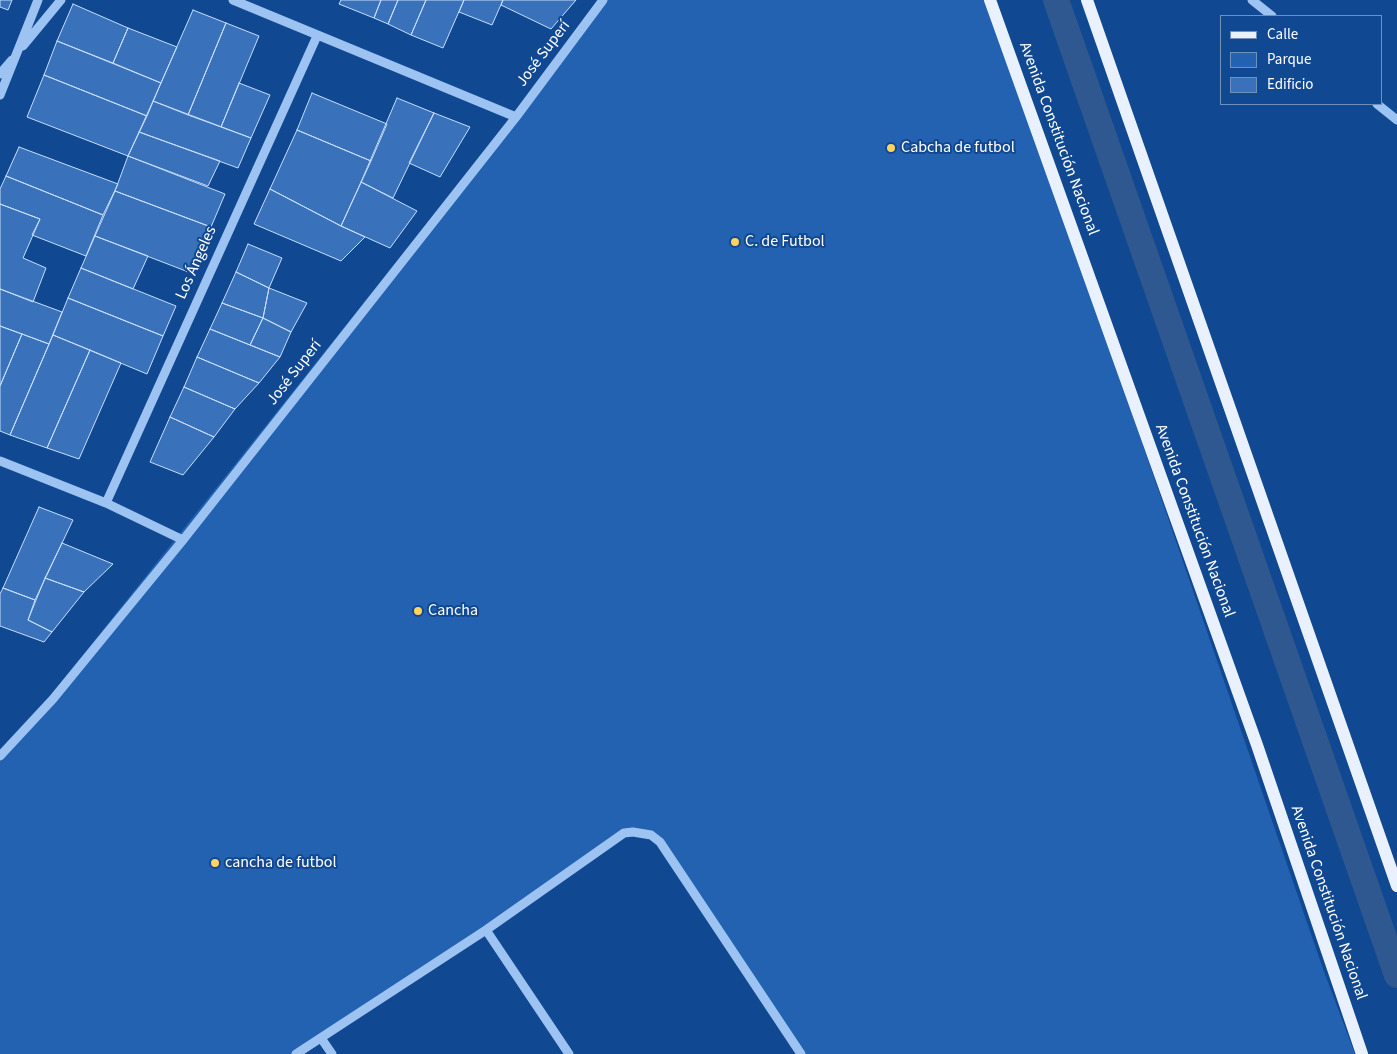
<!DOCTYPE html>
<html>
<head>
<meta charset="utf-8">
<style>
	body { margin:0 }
	#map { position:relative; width:1397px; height:1054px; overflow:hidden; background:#114892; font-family:"Source Sans 3",sans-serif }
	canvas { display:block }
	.legend { position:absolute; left:1220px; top:15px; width:162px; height:90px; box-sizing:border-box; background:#114892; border:1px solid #7091be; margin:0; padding:6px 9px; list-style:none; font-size:15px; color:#fff }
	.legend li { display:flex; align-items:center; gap:10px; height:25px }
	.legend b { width:25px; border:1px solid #7091be }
</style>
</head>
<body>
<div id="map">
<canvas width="1397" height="1054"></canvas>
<ul class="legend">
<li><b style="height:6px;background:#e9f1ff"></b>Calle</li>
<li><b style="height:14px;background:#2361b1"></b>Parque</li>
<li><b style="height:14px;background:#3971ba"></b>Edificio</li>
</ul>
</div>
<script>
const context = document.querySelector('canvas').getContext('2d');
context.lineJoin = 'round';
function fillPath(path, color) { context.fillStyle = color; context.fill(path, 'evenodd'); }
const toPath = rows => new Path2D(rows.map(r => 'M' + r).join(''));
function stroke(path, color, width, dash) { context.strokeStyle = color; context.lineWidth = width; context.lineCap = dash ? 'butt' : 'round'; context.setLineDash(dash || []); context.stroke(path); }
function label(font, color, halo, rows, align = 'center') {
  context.font = font + ' "Source Sans 3",sans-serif'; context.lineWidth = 4; context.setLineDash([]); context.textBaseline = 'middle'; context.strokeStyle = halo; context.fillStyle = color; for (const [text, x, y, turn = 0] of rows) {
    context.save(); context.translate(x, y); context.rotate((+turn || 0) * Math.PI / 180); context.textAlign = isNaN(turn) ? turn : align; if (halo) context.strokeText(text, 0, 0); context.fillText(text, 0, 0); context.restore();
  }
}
fillPath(toPath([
	[599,0,990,0,1323,969,1355,1054,799,1054,652,836,625,833,295,1054,0,1054,0,759,589,20]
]), '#2361b1');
stroke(toPath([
	[1056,0,1397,975]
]), '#305890', 26);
const building = toPath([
	[0,0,12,0,8,10,0,7,0,0],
	[341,0,381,0,374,18,339,4,341,0],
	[381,0,398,0,388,24,374,18,381,0],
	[398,0,426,0,411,35,388,24,398,0],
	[426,0,464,0,443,48,411,35,426,0],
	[464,0,503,0,492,25,459,12,464,0],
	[503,0,576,0,551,29,501,5,503,0],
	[73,4,128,28,113,63,57,41,73,4],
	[193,10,226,23,188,115,153,101,193,10],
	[226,23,259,36,221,127,188,115,226,23],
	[128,28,177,47,161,83,113,63,128,28],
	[57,41,161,83,147,116,44,75,57,41],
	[44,75,147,116,128,156,27,117,44,75],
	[239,83,270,95,251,138,221,127,239,83],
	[312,93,387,124,371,161,297,130,312,93],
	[397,98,434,113,393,198,361,182,397,98],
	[153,101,251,138,238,168,139,132,153,101],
	[434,113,470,127,440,177,409,163,434,113],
	[297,130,371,161,341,226,270,189,297,130],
	[139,132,220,161,208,186,128,156,139,132],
	[19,147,118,184,103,215,6,176,19,147],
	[128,156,225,194,211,227,115,191,128,156],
	[6,176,103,215,86,256,32,235,40,219,0,204,0,189,6,176],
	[361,182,417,211,390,248,341,226,361,182],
	[270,189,341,226,365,237,341,261,254,224,270,189],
	[115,191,211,227,191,273,95,236,115,191],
	[0,204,40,219,23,258,46,268,33,302,0,289,0,204],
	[95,236,148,256,133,289,81,268,95,236],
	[248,244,282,258,269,288,236,272,248,244],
	[81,268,176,306,163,336,68,298,81,268],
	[236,272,269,288,263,318,222,303,236,272],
	[269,288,307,303,291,332,263,318,269,288],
	[0,289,62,312,49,344,0,326,0,289],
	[68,298,163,336,147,374,53,335,68,298],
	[222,303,263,318,250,345,210,329,222,303],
	[263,318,291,332,280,357,250,345,263,318],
	[0,326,22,334,0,386,0,326],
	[210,329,280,357,259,383,197,357,210,329],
	[22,334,49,344,10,435,0,431,0,386,22,334],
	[53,335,90,350,47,448,10,435,53,335],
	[90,350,121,363,79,459,47,448,90,350],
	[197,357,259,383,235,409,184,387,197,357],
	[184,387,235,409,214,437,170,417,184,387],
	[170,417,214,437,183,475,150,462,170,417],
	[39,507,73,520,35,600,3,588,39,507],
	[62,543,113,564,84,592,45,578,62,543],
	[45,578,84,592,52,632,28,620,45,578],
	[3,588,35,600,28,620,52,632,44,642,0,626,0,594,3,588]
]);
fillPath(building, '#3971ba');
stroke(building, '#c5defd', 1);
stroke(toPath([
	[233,0,516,117],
	[1252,0,1272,16],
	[23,46,61,0],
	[0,74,12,60],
	[0,95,38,0],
	[1377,104,1397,120],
	[0,461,106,503,183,540],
	[106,503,317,36],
	[0,756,53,699,183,540,516,117,603,0],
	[486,930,569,1054],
	[321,1038,332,1054],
	[296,1054,486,930,624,833,633,832,651,835,660,842,801,1054]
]), '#9dc3f3', 9);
stroke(toPath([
	[990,0,1257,745,1362,1054],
	[1087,0,1397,886]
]), '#e9f1ff', 12);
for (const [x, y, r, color] of [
	[891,148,5,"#ffd35f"],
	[735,242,5,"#ffd35f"],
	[418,611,5,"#ffd35f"],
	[215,863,5,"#ffd35f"]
]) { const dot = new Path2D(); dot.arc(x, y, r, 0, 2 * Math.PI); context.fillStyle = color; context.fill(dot); stroke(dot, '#114892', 2); }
label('16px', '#fff', '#114892', [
	["José Superí",544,54,-53],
	["Avenida Constitución Nacional",1058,139,70],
	["Los Ángeles",197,263,-66],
	["José Superí",295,373,-52],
	["Avenida Constitución Nacional",1194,521,70],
	["Avenida Constitución Nacional",1328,903,71]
]);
label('16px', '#fff', '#114892', [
	["Cabcha de futbol",901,148],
	["C. de Futbol",745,242],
	["Cancha",428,611],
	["cancha de futbol",225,863]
], 'left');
</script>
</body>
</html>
